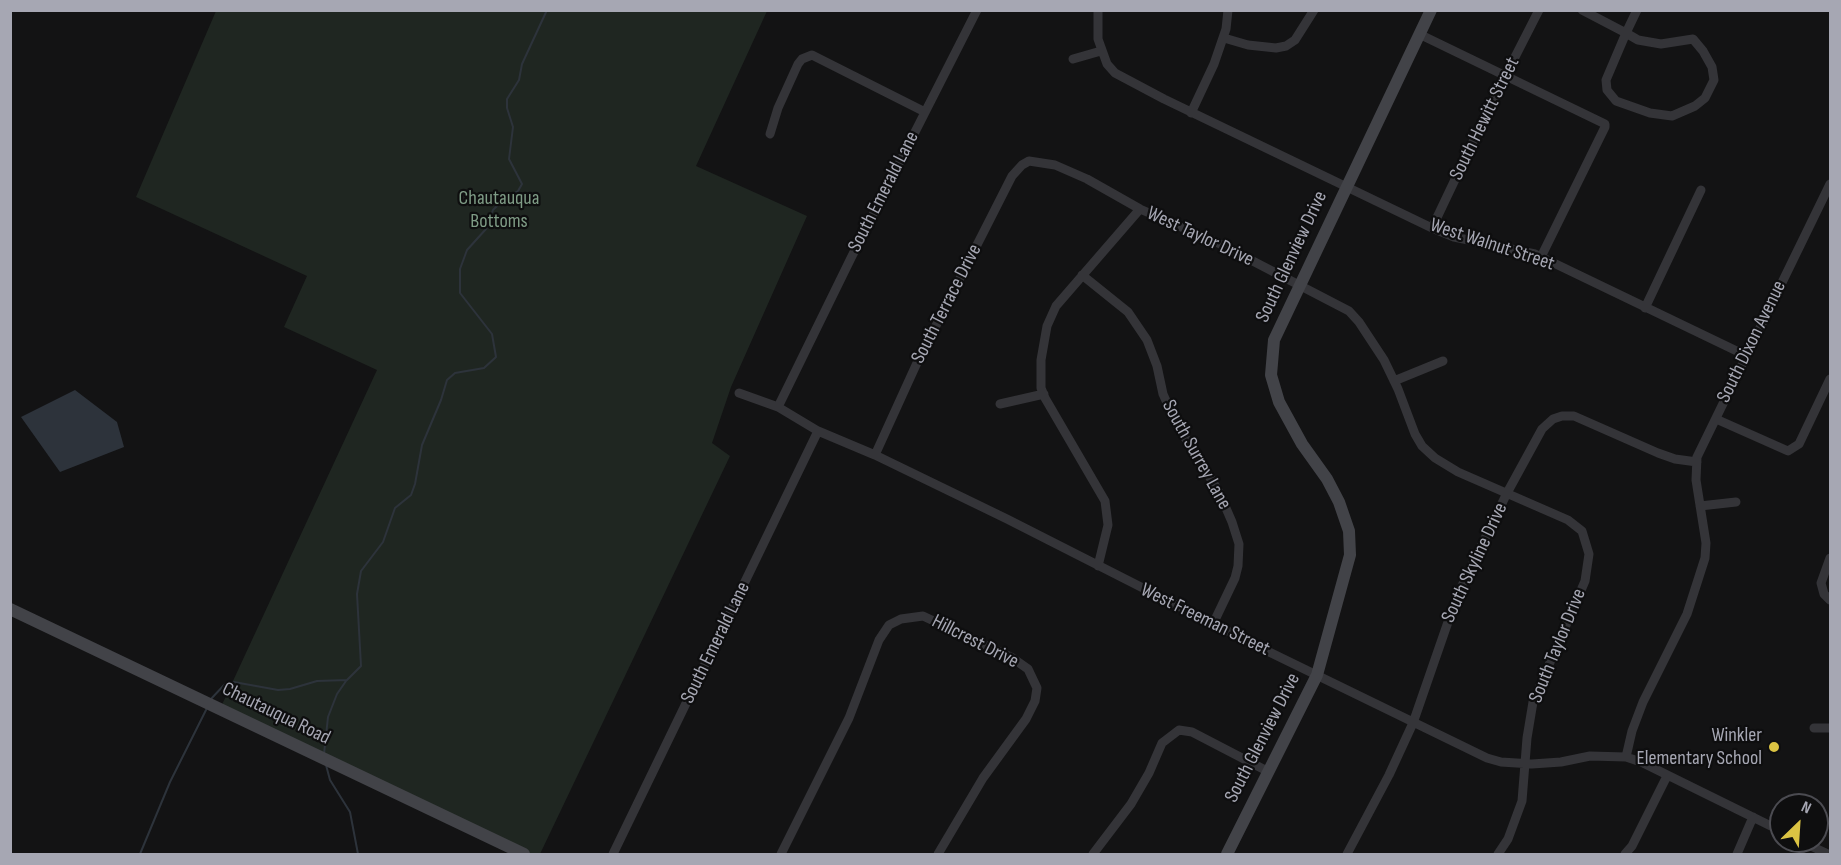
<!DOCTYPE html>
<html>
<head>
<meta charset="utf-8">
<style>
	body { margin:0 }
	#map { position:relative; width:1841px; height:865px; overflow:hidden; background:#131314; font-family:"Sofia Sans Condensed",sans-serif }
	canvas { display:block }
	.frame { position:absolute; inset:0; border:12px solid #a6a7b3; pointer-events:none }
	.north { position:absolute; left:1769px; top:793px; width:60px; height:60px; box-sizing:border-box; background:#0e0e0f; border:2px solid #4b4b51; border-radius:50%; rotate:25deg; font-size:16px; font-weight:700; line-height:24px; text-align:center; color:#a6a7b3 }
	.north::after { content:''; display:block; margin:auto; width:21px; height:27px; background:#dbc343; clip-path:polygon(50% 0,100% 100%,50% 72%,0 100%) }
</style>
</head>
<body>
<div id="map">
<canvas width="1841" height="865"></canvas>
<div class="frame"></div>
<div class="north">N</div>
</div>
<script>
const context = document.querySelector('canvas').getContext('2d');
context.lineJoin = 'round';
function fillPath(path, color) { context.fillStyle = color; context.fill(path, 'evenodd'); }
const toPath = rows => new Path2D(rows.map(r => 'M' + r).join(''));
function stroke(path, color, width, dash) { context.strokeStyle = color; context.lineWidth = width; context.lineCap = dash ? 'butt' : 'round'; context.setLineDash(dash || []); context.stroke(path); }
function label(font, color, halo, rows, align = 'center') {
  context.font = font + ' "Sofia Sans Condensed",sans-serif'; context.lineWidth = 4.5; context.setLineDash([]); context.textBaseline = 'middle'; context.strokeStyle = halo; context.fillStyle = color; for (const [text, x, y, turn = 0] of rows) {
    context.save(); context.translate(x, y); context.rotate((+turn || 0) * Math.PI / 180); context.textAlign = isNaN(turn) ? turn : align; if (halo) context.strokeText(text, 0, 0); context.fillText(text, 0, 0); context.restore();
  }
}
fillPath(toPath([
	[216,11,767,11,696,166,807,216,731,387,712,443,730,456,540,854,524,854,220,709,377,370,284,327,307,276,136,197]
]), '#1f2621');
fillPath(toPath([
	[75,390,117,422,124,447,60,472,21,417]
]), '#2d333b');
stroke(toPath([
	[210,700,226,683,234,682,278,690,290,689,317,681,347,680,361,666,357,594,361,571,383,542,395,508,411,495,415,484,422,445,441,400,447,380,455,373,484,368,496,357,492,334,460,293,460,269,467,250,486,229,493,210,504,199,518,191,522,184,509,159,513,127,507,108,507,99,519,80,522,64,547,10],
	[324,754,328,717,337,694,346,681],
	[326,765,330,780,350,812,358,854],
	[140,854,170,782,207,708]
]), '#2d333b', 2);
stroke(toPath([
	[1098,10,1098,39,1107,64,1115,73,1164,99,1432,228,1454,237,1535,254,1745,355],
	[1582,10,1626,33,1637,10],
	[1626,33,1638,40,1661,44,1693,39,1703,51,1712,67,1714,80,1705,98,1695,106,1672,116,1650,113,1616,101,1607,90,1606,80,1626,33],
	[1419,34,1605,124,1605,127,1541,257],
	[1224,38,1248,45,1276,48,1286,46,1295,40,1314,10],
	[1073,59,1101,51],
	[1191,113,1214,64,1226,29,1228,10],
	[770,134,778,108,798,64,802,59,812,55,925,112],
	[1432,228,1490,106,1539,10],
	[1082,275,1128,312,1147,340,1157,366,1163,394,1176,423,1219,492,1232,522,1239,544,1238,566,1235,578,1213,624],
	[1645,308,1701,190],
	[1394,381,1443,361],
	[739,393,778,407,818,431,875,455,1007,519,1261,648,1487,758,1501,762,1532,764,1561,762,1590,756,1626,757,1641,762,1781,831],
	[1000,404,1044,394],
	[778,407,851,258,977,10],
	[1716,419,1788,451,1799,444,1830,379],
	[875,455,916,365,1012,176,1022,165,1029,161,1055,165,1087,179,1140,209,1220,244,1349,311,1359,322,1384,360,1398,389,1415,434,1422,446,1435,458,1458,472,1568,520,1582,531,1589,554,1585,581,1533,702,1527,738,1522,801,1508,839,1498,854],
	[1700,506,1736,502],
	[1830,558,1821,583,1824,594,1830,600],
	[1098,566,1108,525,1105,501,1045,398,1041,388,1041,360,1047,326,1056,306,1140,209],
	[1814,728,1830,728],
	[1626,757,1632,731,1643,702,1687,614,1705,558,1706,543,1696,480,1697,457,1830,184],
	[1800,841,1828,854],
	[613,854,818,431],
	[781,854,849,718,879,640,889,625,901,619,923,616,1011,657,1028,669,1037,688,1035,701,1026,719,983,778,938,854],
	[1093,854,1131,804,1149,773,1162,743,1179,730,1192,732,1269,772],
	[1347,854,1389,775,1413,723,1457,596,1507,493,1542,429,1553,419,1562,416,1574,416,1658,453,1675,459,1697,462],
	[1625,854,1632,846,1667,776],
	[1737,854,1753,817]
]), '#343438', 9);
stroke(toPath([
	[10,609,524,854],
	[1227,854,1317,675,1350,555,1349,531,1339,502,1327,479,1302,444,1279,402,1271,375,1274,340,1431,10]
]), '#424348', 12);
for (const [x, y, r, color] of [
	[1774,747,6,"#dbc343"]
]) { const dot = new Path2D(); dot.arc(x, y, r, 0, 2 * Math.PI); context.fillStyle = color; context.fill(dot); stroke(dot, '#0e0e0f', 2); }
label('20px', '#a6a7b3', '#0e0e0f', [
	["South Hewitt Street",1485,119,-64],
	["South Emerald Lane",884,192,-63],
	["West Taylor Drive",1200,237,25],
	["West Walnut Street",1492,245,18],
	["South Glenview Drive",1292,257,-65],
	["South Terrace Drive",947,304,-63],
	["South Dixon Avenue",1752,342,-64],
	["South Surrey Lane",1196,455,61],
	["South Skyline Drive",1475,563,-65],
	["West Freeman Street",1205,620,26],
	["Hillcrest Drive",975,642,27],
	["South Emerald Lane",716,643,-64],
	["South Taylor Drive",1558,646,-68],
	["Chautauqua Road",276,714,26],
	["South Glenview Drive",1263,738,-63]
]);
label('20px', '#7f9c86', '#0e0e0f', [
	["Chautauqua",499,199],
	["Bottoms",499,222]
]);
label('20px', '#a6a7b3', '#0e0e0f', [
	["Winkler",1762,736],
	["Elementary School",1762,759]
], 'right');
</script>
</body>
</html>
